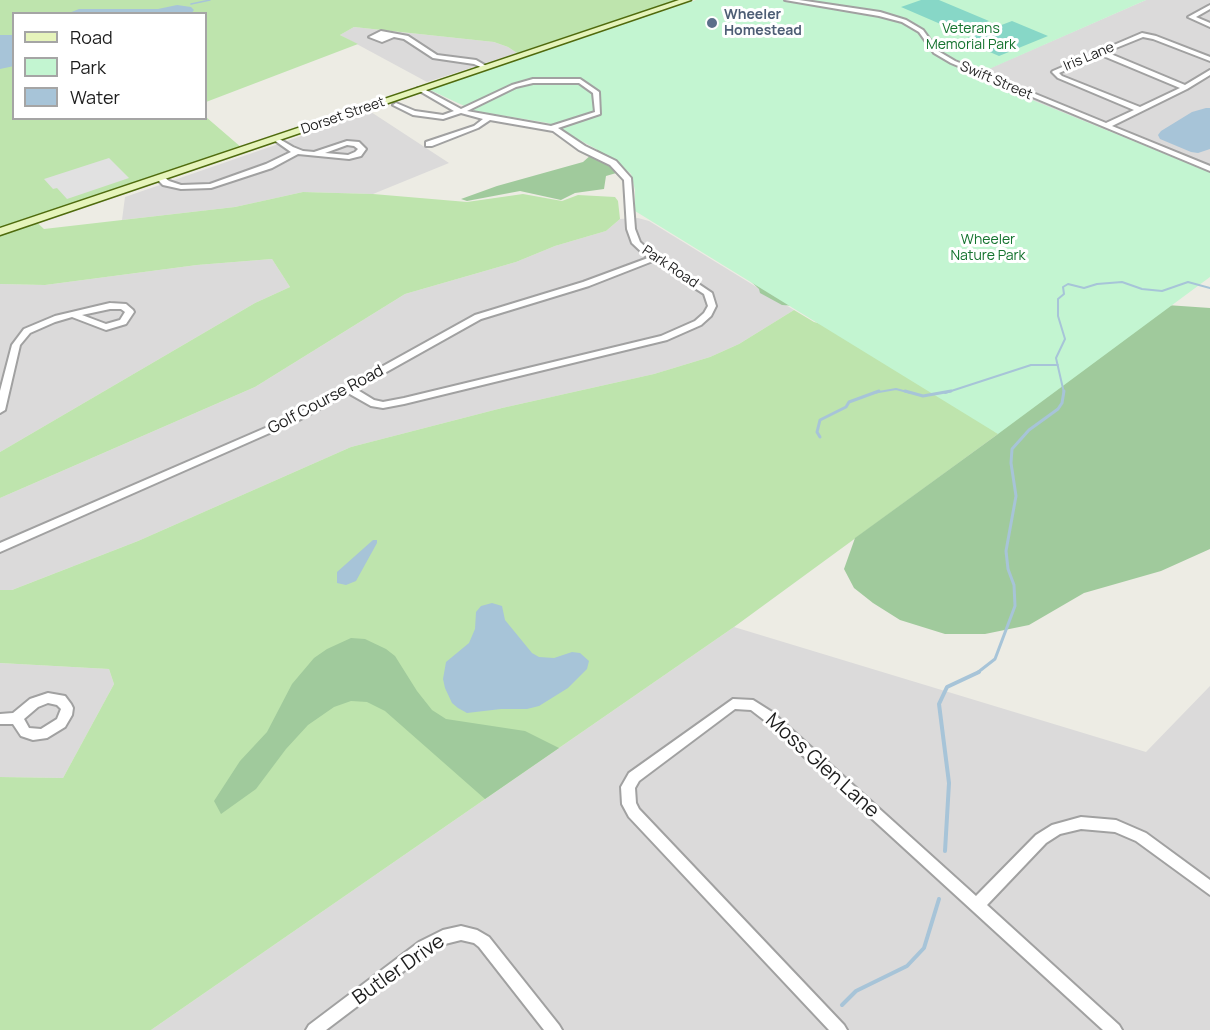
<!DOCTYPE html>
<html>
<head>
<meta charset="utf-8">
<style>
	body { margin:0 }
	#map { position:relative; width:1210px; height:1030px; overflow:hidden; background:#edece4; font-family:Manrope,sans-serif }
	canvas { display:block }
	.legend { position:absolute; left:12px; top:12px; width:195px; height:108px; box-sizing:border-box; background:#fff; border:2px solid #a5a5a5; margin:0; padding:8px 10px; list-style:none; font-size:18px; color:#1d1d1d }
	.legend li { display:flex; align-items:center; gap:12px; height:30px }
	.legend b { width:30px; border:2px solid #a5a5a5 }
</style>
</head>
<body>
<div id="map">
<canvas width="1210" height="1030"></canvas>
<ul class="legend">
<li><b style="height:8px;background:#e6f4bb"></b>Road</li>
<li><b style="height:16px;background:#c3f5d1"></b>Park</li>
<li><b style="height:16px;background:#a7c4d8"></b>Water</li>
</ul>
</div>
<script>
const context = document.querySelector('canvas').getContext('2d');
context.lineJoin = 'round';
function fillPath(path, color) { context.fillStyle = color; context.fill(path, 'evenodd'); }
const toPath = rows => new Path2D(rows.map(r => 'M' + r).join(''));
function stroke(path, color, width, dash) { context.strokeStyle = color; context.lineWidth = width; context.lineCap = dash ? 'butt' : 'round'; context.setLineDash(dash || []); context.stroke(path); }
function label(font, color, halo, rows, align = 'center') {
  context.font = font + ' Manrope,sans-serif'; context.lineWidth = 6; context.setLineDash([]); context.textBaseline = 'middle'; context.strokeStyle = halo; context.fillStyle = color; for (const [text, x, y, turn = 0] of rows) {
    context.save(); context.translate(x, y); context.rotate((+turn || 0) * Math.PI / 180); context.textAlign = isNaN(turn) ? turn : align; if (halo) context.strokeText(text, 0, 0); context.fillText(text, 0, 0); context.restore();
  }
}
fillPath(toPath([
	[1146,0,1210,0,1210,172,972,76],
	[354,27,494,42,508,47,517,53,427,82,340,35],
	[371,112,449,163,373,194,303,192,235,207,122,220,125,197],
	[638,218,649,221,794,310,739,344,710,357,654,374,502,408,351,447,138,541,12,590,0,590,0,498,255,387,405,294,516,262,555,246,606,231,620,219],
	[272,259,290,287,255,303,0,452,0,284,45,285,197,265],
	[734,627,1146,752,1210,686,1210,1030,151,1030],
	[0,663,109,669,114,684,63,778,0,777]
]), '#dbdada');
fillPath(toPath([
	[0,0,676,0,517,53,508,47,494,42,354,27,340,35,358,44,206,102,206,14,14,14,14,118,206,117,242,148,31,217,44,229,235,207,303,192,373,194,467,202,523,194,562,201,578,195,615,197,618,201,620,219,606,231,555,246,516,262,405,294,255,387,0,498,0,452,255,303,290,287,272,259,197,265,45,285,0,284],
	[794,310,814,322,869,336,998,434,734,627,151,1030,0,1030,0,777,63,778,114,684,109,669,0,663,0,590,12,590,138,541,351,447,502,408,654,374,710,357,739,344]
]), '#bee4ad');
fillPath(toPath([
	[600,147,1152,304,1210,308,1210,549,1161,571,1084,593,1029,625,985,634,945,634,900,620,873,603,854,588,844,569,855,538,998,434,993,428,796,306,782,305,760,293,759,289,630,169,606,176,604,189,575,193,561,200,520,191,467,201,461,199,497,186,583,162],
	[351,638,365,639,386,649,395,656,417,691,432,710,446,719,525,731,559,748,485,799,385,711,367,702,351,701,334,707,308,725,286,749,256,789,221,814,214,801,240,761,267,732,292,684,314,658,327,649]
]), '#a0ca9c');
fillPath(toPath([
	[696,0,1146,0,973,76,1210,172,1210,277,998,434,635,211,635,190,631,174,611,157,548,123,475,111,430,90]
]), '#c3f5d1');
fillPath(toPath([
	[921,0,939,0,989,21,959,32,901,7],
	[1012,21,1048,36,999,56,962,40]
]), '#87d7c7');
fillPath(toPath([
	[109,158,129,178,67,199,57,188,53,189,44,179]
]), '#e1e1e1');
fillPath(toPath([
	[177,5,191,7,194,10,191,14,69,13,79,9,158,9],
	[0,35,13,35,14,66,0,69],
	[1206,108,1210,108,1210,149,1198,153,1191,152,1160,139,1158,135,1161,131,1192,112],
	[373,540,377,540,377,543,356,581,346,585,337,583,337,572],
	[492,603,502,606,505,620,532,653,539,657,554,658,572,652,580,653,589,661,587,669,568,688,539,706,527,709,501,709,467,713,458,708,452,703,445,688,443,679,446,662,469,643,475,629,476,612,481,606]
]), '#a7c4d8');
stroke(toPath([
	[191,4,210,0]
]), '#a7c4d8', 1.5);
stroke(toPath([
	[873,393,896,389,911,393],
	[945,393,1031,365,1058,365],
	[1064,393,1056,358,1065,339,1058,316,1058,299,1064,294,1063,287,1068,284,1084,288,1097,284,1122,282,1142,289,1162,291,1188,282,1210,288]
]), '#a7c4d8', 2);
stroke(toPath([
	[905,391,923,396,951,391],
	[820,437,817,432,820,420,846,407,849,402,879,391],
	[977,673,995,659,1015,606,1014,585,1008,569,1006,551,1016,496,1011,463,1012,449,1029,430,1058,409,1062,403,1064,391]
]), '#a7c4d8', 3);
stroke(toPath([
	[945,851,949,783,939,704,947,687,979,672],
	[842,1005,856,991,907,966,924,948,939,899]
]), '#a7c4d8', 4);
const street = toPath([
	[785,0,799,0,880,12,906,20,923,30,938,51,955,61,1106,123,1134,110,1058,78,1052,72,1053,71,1142,33,1156,36,1210,57,1210,61,1153,39,1143,37,1106,52,1185,85,1210,70,1210,75,1187,89,1112,126,1210,166,1210,171,951,63,934,53,919,32,902,22,879,16,785,0],
	[1101,55,1180,88,1140,107,1062,76,1059,73,1101,55],
	[1210,5,1210,9,1196,17,1210,23,1210,27,1188,17,1210,5],
	[381,31,408,36,437,55,476,60,488,67,485,69,474,64,433,58,404,39,394,37,382,42,369,37,381,31],
	[533,79,580,79,599,92,600,114,558,128,585,146,616,161,631,178,635,229,640,242,651,252,712,293,716,306,711,316,701,325,667,340,404,404,383,408,371,406,348,393,299,420,0,552,0,543,293,416,475,315,583,282,648,258,632,243,627,229,624,180,610,165,579,150,553,131,490,120,478,128,432,146,426,146,426,142,474,126,483,119,461,113,443,119,413,115,393,105,396,103,415,111,443,115,454,111,418,90,418,88,422,88,461,109,512,85,533,79],
	[533,83,579,83,593,93,595,112,551,126,467,111,516,87,533,83],
	[653,261,704,294,708,306,704,313,695,321,661,336,404,398,383,402,374,400,356,389,481,319,589,286,653,261],
	[276,137,293,147,303,151,314,152,347,141,359,142,366,149,361,156,349,159,298,154,272,168,211,188,181,189,163,185,156,178,163,176,169,181,181,185,210,184,266,164,291,152,274,140,272,139,276,137],
	[347,145,354,146,358,149,355,152,348,155,325,153,347,145],
	[110,303,126,304,133,310,134,312,126,324,106,330,72,317,55,322,30,333,20,345,5,410,0,413,0,391,12,345,24,329,55,316,110,303],
	[110,309,121,309,125,312,120,320,106,324,82,315,110,309],
	[48,693,65,696,71,704,73,708,72,715,65,727,47,738,33,740,21,736,13,724,0,724,0,714,13,713,30,699,48,693],
	[48,703,57,705,61,709,57,719,41,729,29,728,24,719,38,707,48,703],
	[733,699,753,700,772,712,976,896,1036,835,1052,825,1081,817,1116,820,1146,833,1210,880,1210,895,1136,841,1115,832,1081,829,1060,834,1046,843,987,905,1119,1025,1122,1030,1103,1030,764,720,751,710,735,709,639,781,635,788,636,803,639,809,844,1025,847,1030,829,1030,629,817,622,804,621,787,629,773,733,699],
	[461,926,477,930,489,937,559,1025,562,1030,544,1030,479,947,474,943,461,940,445,944,429,952,326,1030,306,1030,309,1025,419,942,443,930,461,926]
]);
const secondary = toPath([
	[679,0,691,0,0,235,0,228,679,0]
]);
stroke(street, '#a1a1a1', 4);
stroke(secondary, '#4f6b0d', 3);
fillPath(street, '#fff');
fillPath(secondary, '#e6f4bb');
for (const [x, y, r, color] of [
	[712,23,6,"#5c6f8a"]
]) { const dot = new Path2D(); dot.arc(x, y, r, 0, 2 * Math.PI); context.fillStyle = color; context.fill(dot); stroke(dot, '#fff', 2); }
label('bold 14px', '#4e5e75', '#fff', [
	["Wheeler",724,15],
	["Homestead",724,31]
], 'left');
label('14px', '#14722e', '#fff', [
	["Veterans",971,29],
	["Memorial Park",971,45],
	["Wheeler",988,240],
	["Nature Park",988,256]
]);
label('14px', '#1d1d1d', '#fff', [
	["Iris Lane",1089,57,-23],
	["Swift Street",996,81,23],
	["Dorset Street",343,116,-19],
	["Park Road",670,267,34]
]);
label('16px', '#1d1d1d', '#fff', [
	["Golf Course Road",326,400,-28]
]);
label('20px', '#1d1d1d', '#fff', [
	["Moss Glen Lane",822,766,42],
	["Butler Drive",399,970,-35]
]);
</script>
</body>
</html>
